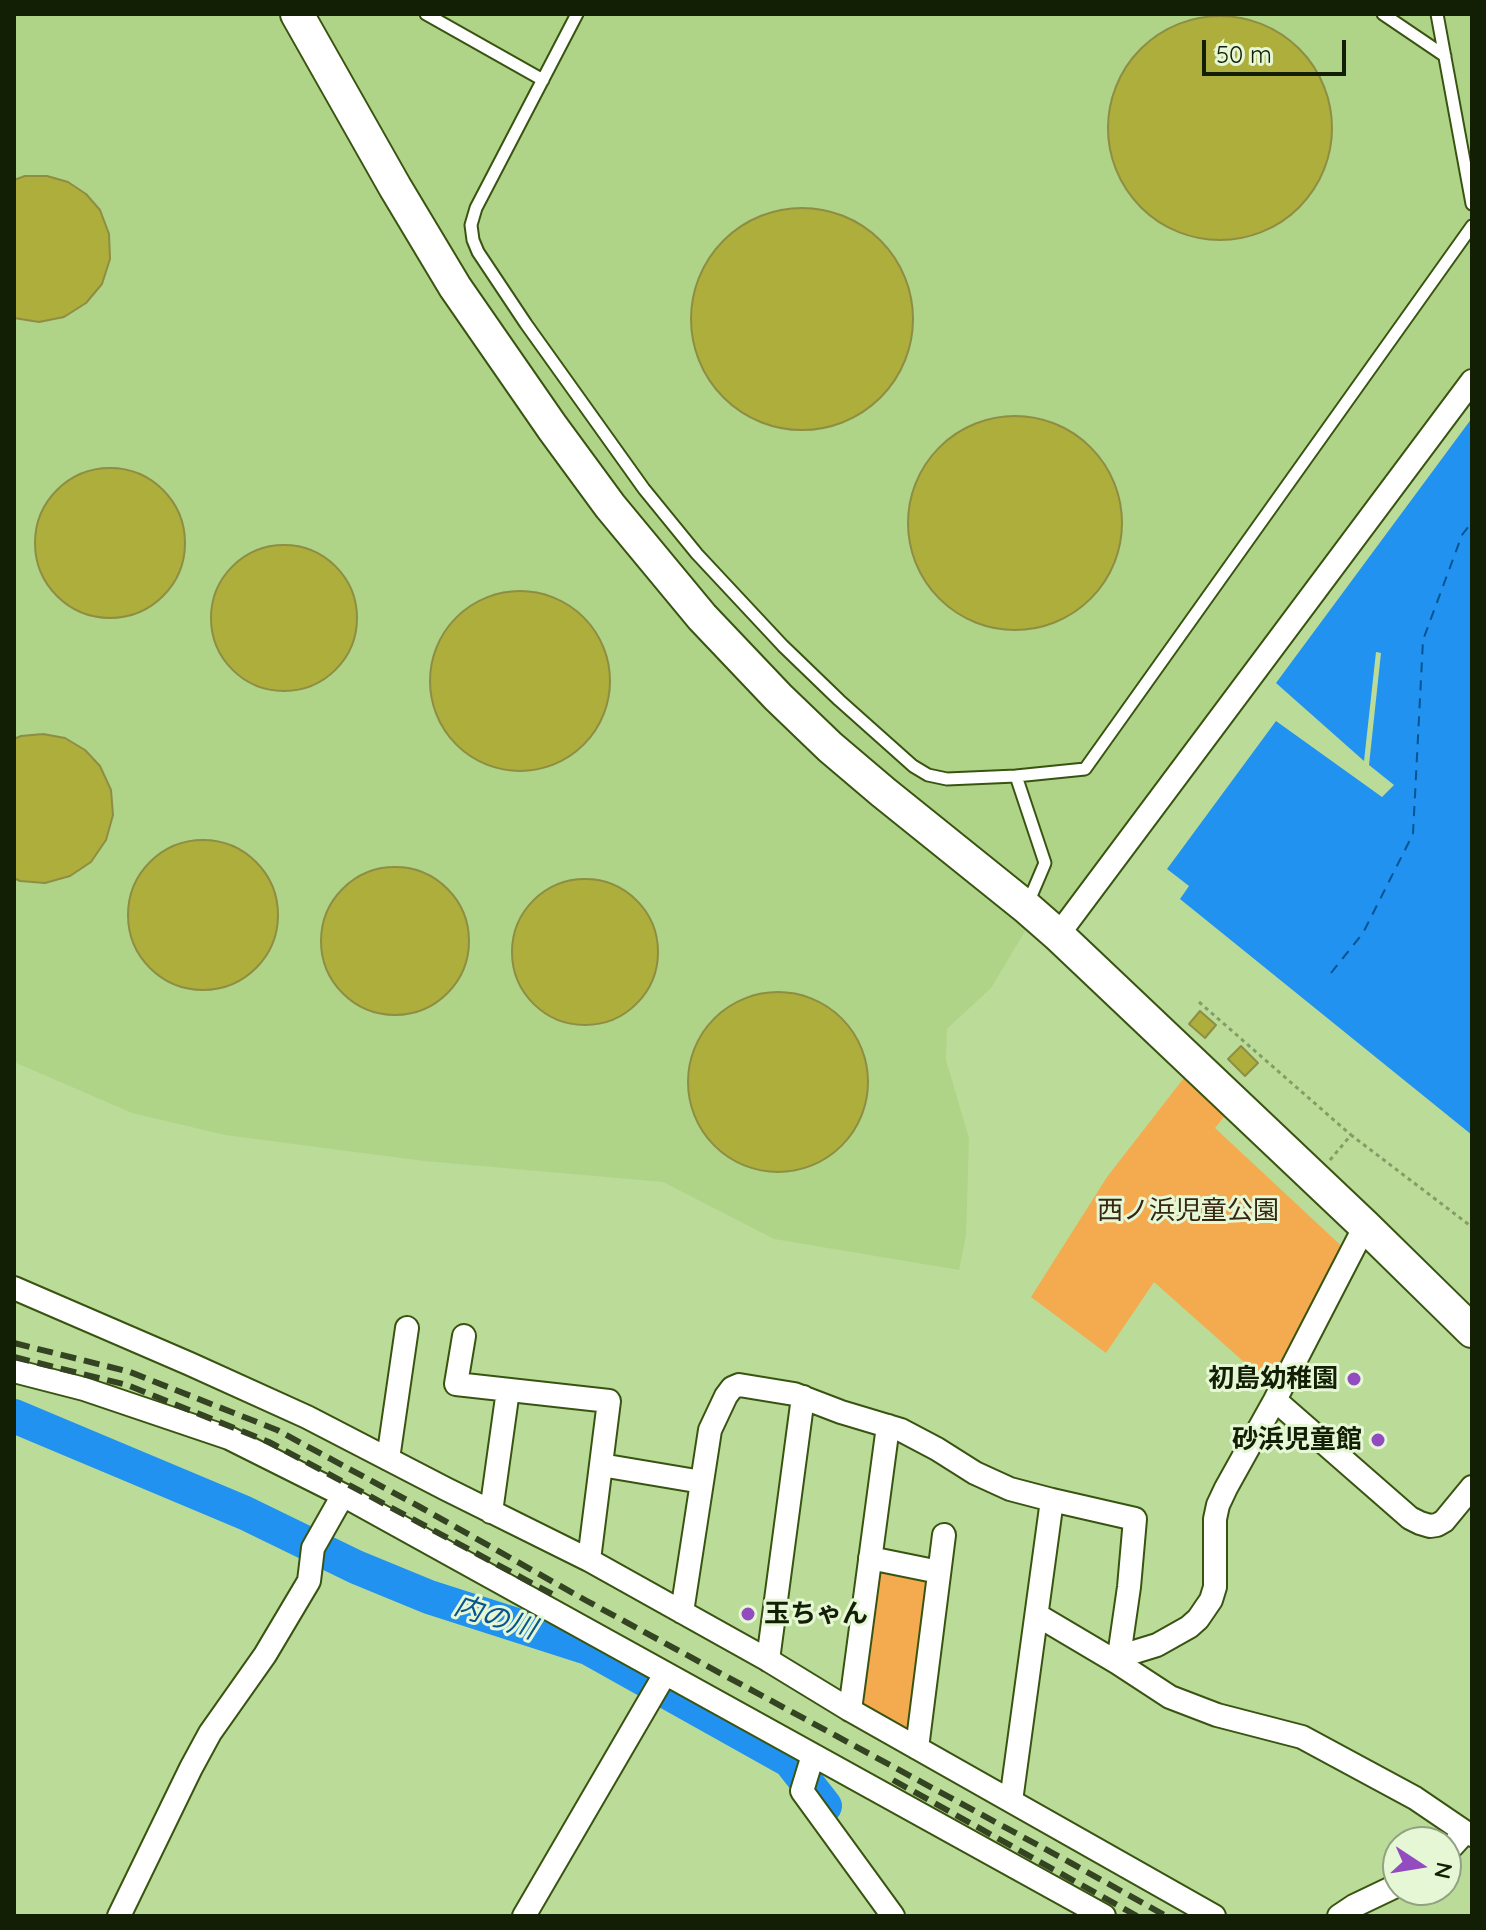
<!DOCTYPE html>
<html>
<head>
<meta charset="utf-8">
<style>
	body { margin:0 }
	#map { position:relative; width:1486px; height:1930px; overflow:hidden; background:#badc98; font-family:Quicksand,sans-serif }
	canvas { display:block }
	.frame { position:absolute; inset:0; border:16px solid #131f05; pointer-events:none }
	.north { position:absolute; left:1382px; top:1826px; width:80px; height:80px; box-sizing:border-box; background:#e5f7d4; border:2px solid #91a181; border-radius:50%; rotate:102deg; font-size:22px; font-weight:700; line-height:32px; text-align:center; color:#131f05 }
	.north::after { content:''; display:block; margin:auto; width:28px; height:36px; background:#924cc0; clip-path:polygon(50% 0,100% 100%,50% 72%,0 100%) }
	.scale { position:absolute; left:1202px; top:40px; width:144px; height:36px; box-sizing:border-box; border:4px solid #131f05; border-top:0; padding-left:10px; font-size:24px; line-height:28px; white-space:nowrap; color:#131f05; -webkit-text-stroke:6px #e5f7d4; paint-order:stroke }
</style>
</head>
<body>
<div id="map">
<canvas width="1486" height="1930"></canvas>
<div class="frame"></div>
<div class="north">N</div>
<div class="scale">50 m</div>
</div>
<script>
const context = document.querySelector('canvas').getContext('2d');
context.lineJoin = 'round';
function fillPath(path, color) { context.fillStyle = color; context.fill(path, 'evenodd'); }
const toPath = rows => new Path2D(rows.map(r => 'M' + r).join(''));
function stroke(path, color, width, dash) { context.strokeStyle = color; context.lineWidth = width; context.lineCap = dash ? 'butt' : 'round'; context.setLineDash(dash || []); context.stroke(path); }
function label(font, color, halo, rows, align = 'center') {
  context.font = font + ' Quicksand,"Noto Sans JP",sans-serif'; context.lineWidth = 6; context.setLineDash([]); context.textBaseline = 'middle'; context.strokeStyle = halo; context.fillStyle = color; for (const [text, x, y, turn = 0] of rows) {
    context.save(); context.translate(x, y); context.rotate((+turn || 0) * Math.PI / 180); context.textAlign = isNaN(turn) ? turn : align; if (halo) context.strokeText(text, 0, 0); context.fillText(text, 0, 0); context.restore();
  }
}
fillPath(toPath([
	[14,14,1472,14,1472,369,1368,511,1060,916,1046,903,1027,928,991,988,947,1029,946,1060,969,1138,966,1236,959,1270,774,1239,663,1182,424,1161,225,1135,132,1113,14,1062]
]), '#afd488');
fillPath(toPath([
	[1194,1065,1235,1103,1215,1128,1350,1254,1279,1393,1154,1282,1106,1353,1031,1297,1107,1177],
	[876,1567,934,1580,916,1727,906,1732,864,1708,860,1700]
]), '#f4aa4e');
fillPath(toPath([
	[1472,418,1471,833,1472,1135,1180,899,1189,886,1167,869,1276,721,1382,797,1394,785,1369,765,1381,653,1376,652,1364,761,1276,683]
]), '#2192f0');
stroke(toPath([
	[14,1416,245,1513,356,1567,429,1597,588,1648,790,1761,825,1806]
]), '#2192f0', 34);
stroke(toPath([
	[1331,973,1363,933,1413,834,1423,640,1462,535,1472,522]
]), '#065490', 2, [10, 8]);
const building = toPath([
	'1108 128a112 112 0 1 1 224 0a112 112 0 1 1-224 0Z',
	[25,176,47,176,68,182,86,194,100,210,109,234,110,259,102,284,86,303,64,317,39,322,14,318,14,180,25,176],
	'691 319a111 111 0 1 1 222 0a111 111 0 1 1-222 0Z',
	'908 523a107 107 0 1 1 214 0a107 107 0 1 1-214 0Z',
	'35 543a75 75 0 1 1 150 0a75 75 0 1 1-150 0Z',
	'211 618a73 73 0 1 1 146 0a73 73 0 1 1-146 0Z',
	'430 681a90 90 0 1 1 180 0a90 90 0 1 1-180 0Z',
	[43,734,65,738,85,750,100,766,111,790,113,815,106,840,91,862,70,876,45,883,20,881,14,878,14,739,21,736,43,734],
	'128 915a75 75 0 1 1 150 0a75 75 0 1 1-150 0Z',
	'321 941a74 74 0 1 1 148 0a74 74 0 1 1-148 0Z',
	'512 952a73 73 0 1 1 146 0a73 73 0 1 1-146 0Z',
	'688 1082a90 90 0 1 1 180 0a90 90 0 1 1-180 0Z',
	[1200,1011,1216,1025,1205,1038,1189,1024,1200,1011],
	[1241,1046,1258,1063,1245,1076,1228,1059,1241,1046]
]);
fillPath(building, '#adae3b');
stroke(building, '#8d8e44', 2);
const lane = toPath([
	[426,14,543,80],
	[577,14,476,208,471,225,473,240,478,252,526,324,644,489,697,554,783,646,839,700,913,766,928,775,947,779,1016,776],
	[1383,14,1445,56],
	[1437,14,1472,204],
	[1028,903,1045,863,1016,776,1085,769,1472,226]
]);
const street = toPath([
	[1058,935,1472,381],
	[14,1288,190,1364,307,1417,446,1489,589,1560,768,1660,850,1710,1214,1916],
	[464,1336,456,1384,609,1401,589,1560],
	[14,1371,84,1389,229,1438,343,1495,1104,1916],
	[1275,1400,1410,1518,1420,1523,1430,1526,1437,1525,1444,1521,1472,1487],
	[388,1459,407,1328],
	[601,1465,702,1482],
	[491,1512,508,1390],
	[870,1558,939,1572],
	[682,1612,710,1430,726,1396,732,1388,739,1385,794,1394,841,1412,901,1430,937,1449,975,1473,1010,1489,1052,1500,1135,1519,1129,1587,1118,1663],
	[1037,1615,1118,1663,1170,1697,1217,1715,1302,1737,1415,1798,1465,1832,1472,1835],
	[768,1660,803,1397],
	[1118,1663,1131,1653,1157,1645,1189,1627,1198,1619,1211,1600,1215,1587,1215,1519,1218,1505,1226,1488,1275,1400,1365,1226],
	[850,1710,888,1426],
	[917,1748,944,1535],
	[813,1755,802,1791,893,1916],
	[1011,1801,1052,1500],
	[1446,1853,1465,1832],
	[119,1916,191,1768,210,1733,265,1655,309,1581,313,1548,343,1495],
	[524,1916,665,1674],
	[1339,1916,1354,1906,1398,1885]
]);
const secondary = toPath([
	[297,14,395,187,455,287,552,427,610,506,702,617,778,697,830,747,883,792,1026,907,1058,935,1365,1226,1472,1331]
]);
stroke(lane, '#395411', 15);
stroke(street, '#395411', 26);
stroke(secondary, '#395411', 36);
stroke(toPath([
	[1199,1002,1351,1135],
	[1330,1160,1351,1135,1472,1227]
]), '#839d67', 3, [4, 4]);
stroke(lane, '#fff', 11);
stroke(street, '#fff', 22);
stroke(secondary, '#fff', 32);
stroke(toPath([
	[14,1343,130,1372,277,1430,420,1507,587,1601,1071,1863,1166,1916],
	[14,1357,127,1385,269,1442,552,1594],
	[893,1780,1137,1916]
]), '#344422', 6, [16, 8]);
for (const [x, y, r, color] of [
	[1354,1379,8,"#924cc0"],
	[1378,1440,8,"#924cc0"],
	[748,1614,8,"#924cc0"]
]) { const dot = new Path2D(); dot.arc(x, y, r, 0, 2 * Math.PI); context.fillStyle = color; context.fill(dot); stroke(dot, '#e5f7d4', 3); }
label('26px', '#362613', '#e5f7d4', [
	["西ノ浜児童公園",1188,1211]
]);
label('bold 26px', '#131f05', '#e5f7d4', [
	["初島幼稚園",1338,1379],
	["砂浜児童館",1362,1440],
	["玉ちゃん",764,1614,"left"]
], 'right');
label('italic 28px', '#065490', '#e5f7d4', [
	["内の川",495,1618,18]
]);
</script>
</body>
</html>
